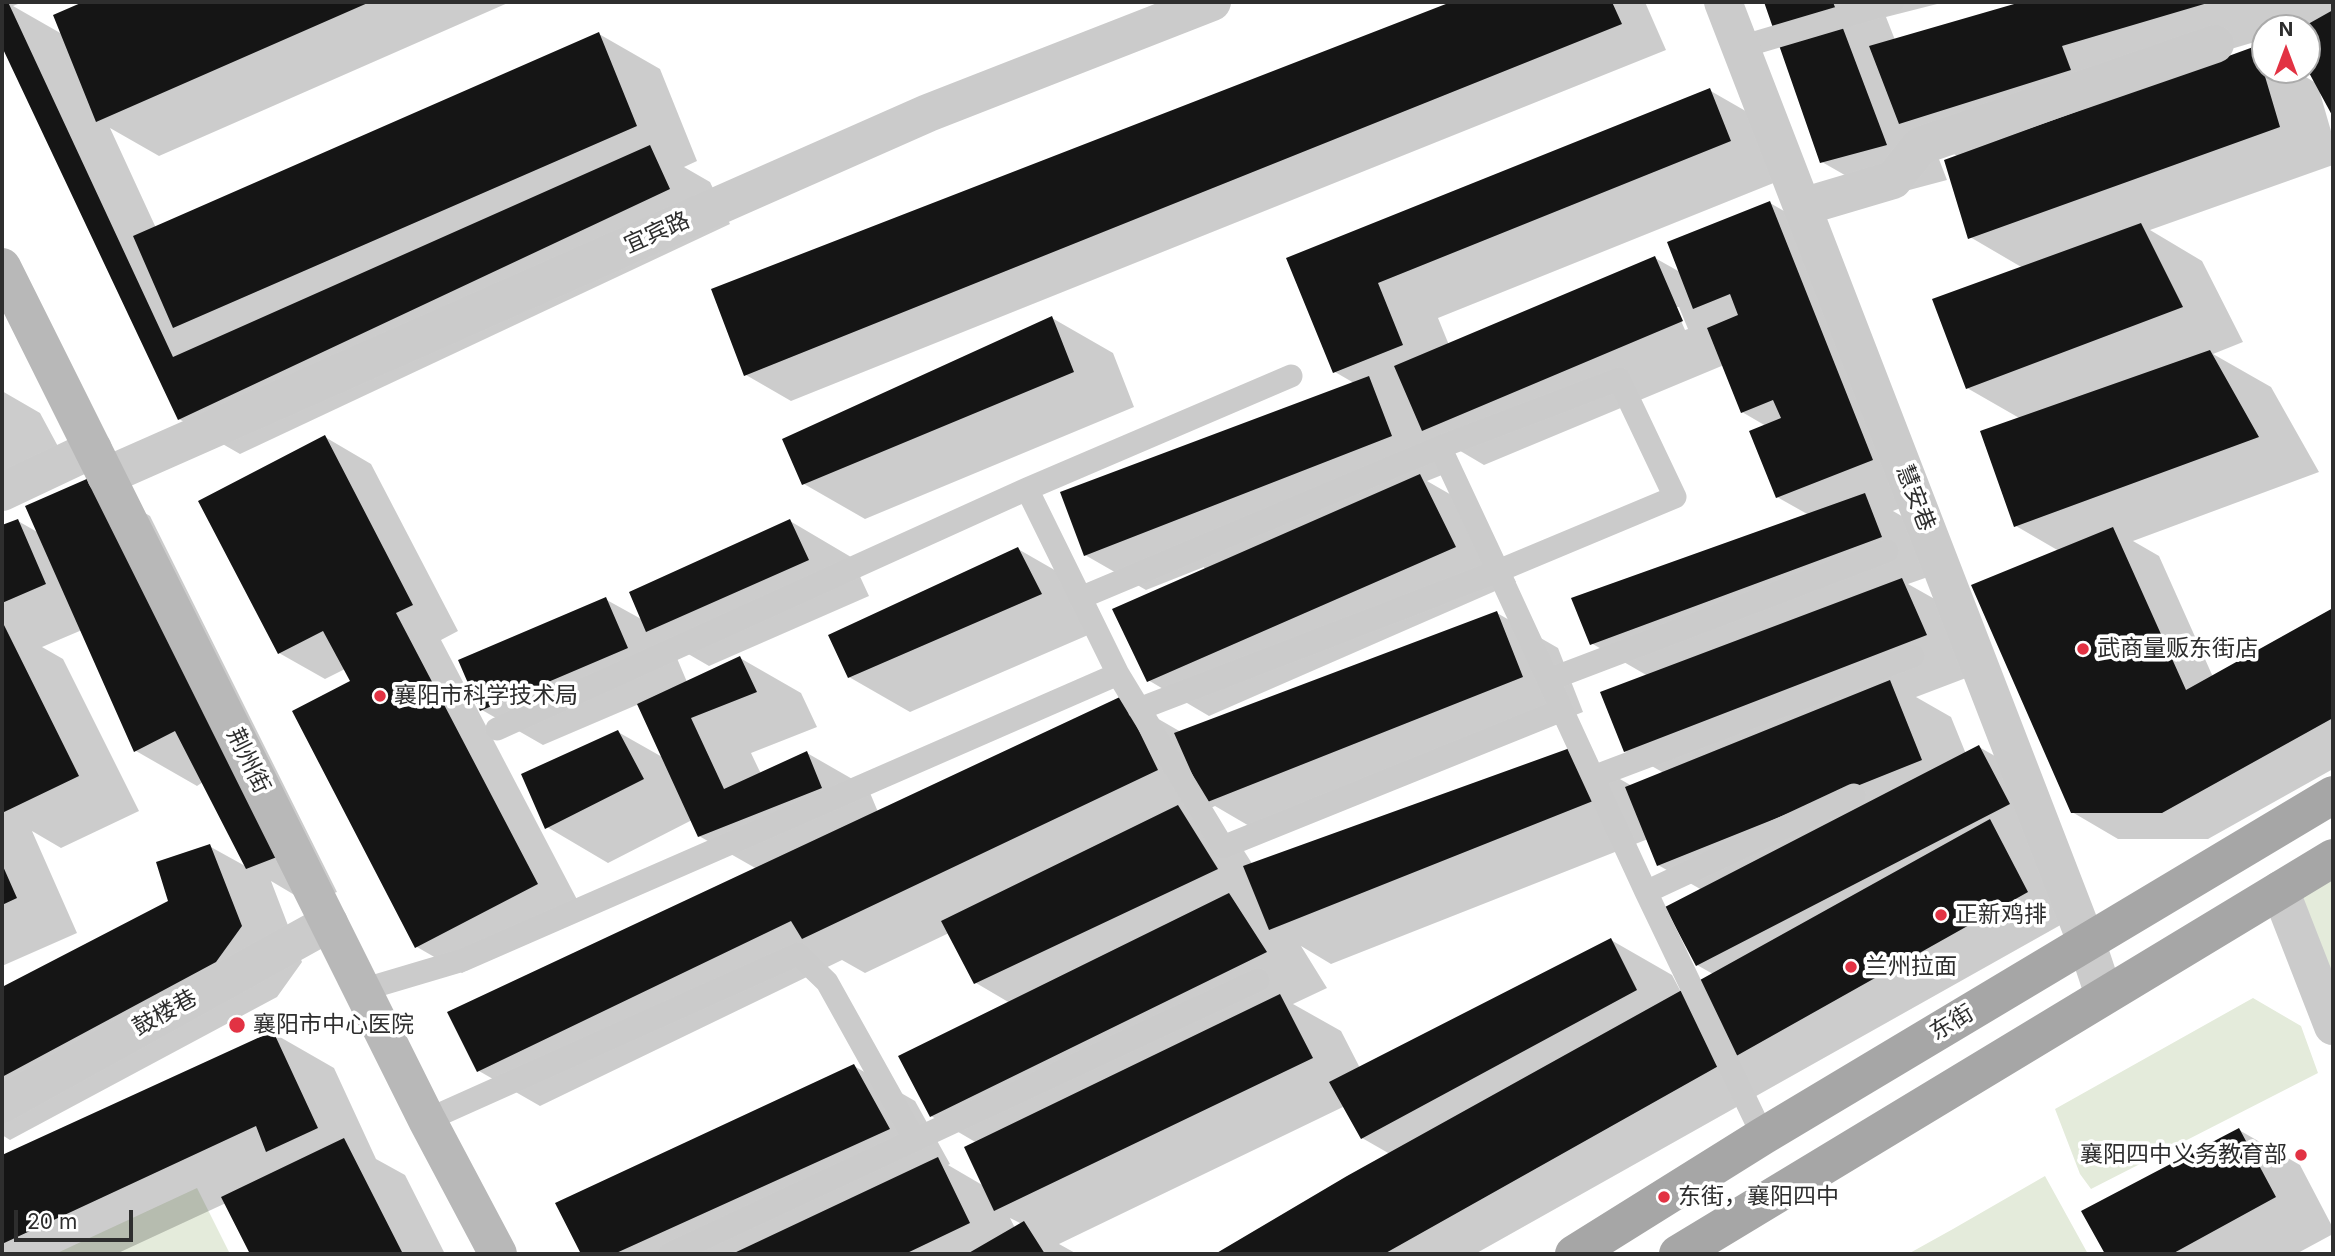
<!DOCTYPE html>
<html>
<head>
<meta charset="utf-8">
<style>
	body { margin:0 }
	#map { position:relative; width:2335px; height:1256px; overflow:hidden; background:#fff; font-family:Inter,sans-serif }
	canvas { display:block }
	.frame { position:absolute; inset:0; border:4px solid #2e2e2e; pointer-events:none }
	.north { position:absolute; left:2251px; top:14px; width:70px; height:70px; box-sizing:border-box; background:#fff; border:2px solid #ababab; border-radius:50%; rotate:0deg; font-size:19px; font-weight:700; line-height:28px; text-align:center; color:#2e2e2e }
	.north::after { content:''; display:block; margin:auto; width:24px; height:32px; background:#e23243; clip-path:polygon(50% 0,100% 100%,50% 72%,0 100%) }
	.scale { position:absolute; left:14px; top:1210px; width:119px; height:32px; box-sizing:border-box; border:4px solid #2e2e2e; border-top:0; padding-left:9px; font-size:21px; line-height:24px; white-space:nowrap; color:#2e2e2e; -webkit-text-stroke:5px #fff; paint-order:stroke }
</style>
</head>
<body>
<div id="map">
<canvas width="2335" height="1256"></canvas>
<div class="frame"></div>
<div class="north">N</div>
<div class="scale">20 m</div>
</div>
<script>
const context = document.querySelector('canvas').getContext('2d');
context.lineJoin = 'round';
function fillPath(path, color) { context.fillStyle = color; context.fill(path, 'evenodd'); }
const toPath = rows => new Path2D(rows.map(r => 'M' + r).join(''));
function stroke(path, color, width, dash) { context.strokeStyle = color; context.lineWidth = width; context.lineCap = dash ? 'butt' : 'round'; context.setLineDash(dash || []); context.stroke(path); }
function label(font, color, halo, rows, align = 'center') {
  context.font = font + ' Inter,"Noto Sans SC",sans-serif'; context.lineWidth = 7; context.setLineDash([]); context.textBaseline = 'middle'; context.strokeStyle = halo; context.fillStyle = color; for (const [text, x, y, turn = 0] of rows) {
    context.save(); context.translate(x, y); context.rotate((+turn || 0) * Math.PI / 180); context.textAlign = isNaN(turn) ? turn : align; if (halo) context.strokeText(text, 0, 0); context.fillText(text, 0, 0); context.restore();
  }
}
fillPath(toPath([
	[2333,858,2333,1026,2280,890],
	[2253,998,2301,1026,2318,1073,2091,1189,2080,1174,2055,1109],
	[2045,1176,2088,1254,1908,1254,1953,1229],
	[197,1188,230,1254,55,1254]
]), '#e4ebdb');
fillPath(toPath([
	[2,2,23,2,13,6,62,34,55,16,87,2,510,2,159,156,110,128,156,228,599,34,660,69,697,161,684,167,710,182,730,224,240,454,179,419,2,43],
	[1456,2,1645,2,1666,50,791,401,746,375,713,290],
	[1766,2,1945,2,1886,17,1895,40,2027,2,2333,2,2333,114,2320,93,2333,138,2333,165,2150,230,2202,261,2243,342,2213,354,2271,387,2319,472,2133,541,2159,556,2213,677,2333,610,2333,769,2208,839,2118,839,2072,812,2059,551,2016,526,2021,419,1967,388,2023,268,1970,237,1959,157,1932,141,1947,180,1883,197,1822,162],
	[2265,28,2307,28,2307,66,2316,83,2294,70,2265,70,2265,53,2256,48,2127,95,2122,81,2265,39],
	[1709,90,1770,125,1791,176,1438,318,1449,345,1655,258,1680,272,1770,203,1831,238,1933,495,1893,511,1926,530,1942,572,1908,584,1963,615,1987,670,1916,697,1951,717,1966,754,1979,747,2025,773,2073,918,1475,1254,1218,1254,1390,1154,1362,1138,1345,1106,1059,1244,1077,1254,583,1254,557,1204,854,1066,915,1101,950,1164,948,1165,984,1186,977,1143,931,1116,1010,1003,976,983,949,933,865,973,842,960,540,1106,479,1071,757,869,699,836,692,820,608,863,547,827,618,732,664,758,639,704,543,745,482,710,605,599,643,620,790,521,851,557,869,596,709,666,671,644,687,682,740,658,801,693,817,727,751,753,761,774,807,753,868,788,878,812,1122,698,1181,732,1497,613,1558,648,1583,712,1268,837,1215,806,1194,816,1239,843,1253,865,1570,750,1632,786,1664,773,1625,751,1648,676,1591,643,1809,515,1777,497,1766,426,1742,412,1724,365,1484,465,1440,439,1452,471,1427,481,1481,512,1516,582,1209,716,1148,680,1205,570,1204,567,1146,590,1085,555,1354,383,1335,372,1289,259],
	[1675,307,1679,307,1688,329,1685,330],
	[1648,839,1658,865,1702,890,1697,965,1713,974,1681,992,1672,975,1611,940,1360,1068,1341,1031,1293,1004,1327,988,1301,946,1331,964],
	[1010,1218,1022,1224,1015,1228],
	[1052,318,1113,353,1134,407,865,519,804,484],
	[2,391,40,413,68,465,2,496],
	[325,437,371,464,458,631,441,640,583,911,462,973,417,947,352,682,345,669,325,679,279,653],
	[89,480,150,516,337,892,308,903,271,881,302,962,277,997,10,1140,2,1135,2,989,170,902,209,846,247,867,203,782,197,786,136,751,82,630,42,647,63,659,139,811,61,848,32,831,77,933,2,966,2,527,18,521,39,533],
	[1018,549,1079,584,1102,629,910,712,849,677],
	[273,1033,334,1068,376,1159,405,1175,445,1254,252,1254,226,1203,116,1254,2,1254,2,1157],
	[2239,1130,2300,1165,2333,1228,2333,1234,2296,1254,2107,1254,2084,1212]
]), '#0003');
fillPath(toPath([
	[2,2,8,2,173,357,650,145,670,189,178,420,2,47],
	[83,2,370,2,96,122,53,15],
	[1451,2,1612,2,1622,24,744,376,711,289],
	[1764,2,1833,2,1887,145,1820,163],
	[2021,2,2211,2,2062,46,2071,70,1899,124,1869,46],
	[2333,10,2333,117,2307,69,2307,28,2301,28],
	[599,32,637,126,173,328,133,236],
	[2256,46,2280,127,1968,239,1944,160],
	[1710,88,1731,141,1378,283,1403,345,1333,373,1286,258],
	[1770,201,1873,460,1776,498,1749,431,1781,418,1773,400,1741,413,1707,328,1738,315,1730,294,1693,309,1667,242],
	[2141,223,2183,307,1966,389,1932,299],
	[1655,256,1683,321,1422,431,1394,366],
	[1052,316,1074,372,802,485,782,439],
	[2210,350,2259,437,2014,527,1980,431],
	[1369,376,1392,436,1084,556,1060,492],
	[325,435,413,605,396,613,538,884,415,948,292,711,350,681,323,631,278,654,198,501],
	[1420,474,1456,547,1147,682,1112,609],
	[89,478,277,857,246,869,175,731,134,752,25,506],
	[1865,493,1882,537,1590,645,1571,598],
	[18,519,46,584,2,603,2,525],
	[790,519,809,560,646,632,629,592],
	[2113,527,2186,690,2333,608,2333,718,2162,813,2071,813,1971,585],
	[1018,547,1042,594,848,678,828,635],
	[1902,578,1927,635,1624,752,1600,692],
	[606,597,628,648,480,711,458,660],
	[1497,611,1523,677,1205,803,1174,733],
	[2,621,79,776,2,813],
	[740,656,757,692,691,718,724,789,807,751,822,788,698,837,637,704],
	[1890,680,1922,760,1657,866,1625,787],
	[1122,696,1158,770,802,939,791,921,477,1072,447,1012],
	[618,730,644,779,545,829,521,774],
	[1979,745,2010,804,1696,966,1665,907],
	[1570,748,1593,801,1269,930,1243,866],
	[1178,805,1218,869,974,984,941,921],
	[1990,819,2028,892,1384,1254,1215,1254,1347,1176],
	[210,844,242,926,216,962,2,1077,2,987,168,901,156,862],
	[2,864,17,898,2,905],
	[1229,893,1267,952,930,1117,898,1056],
	[1611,938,1637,990,1361,1139,1329,1082],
	[1280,994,1313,1058,994,1211,964,1147],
	[273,1031,318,1128,266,1152,256,1126,2,1244,2,1155],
	[854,1064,890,1129,614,1254,581,1254,555,1203],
	[2239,1128,2276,1197,2172,1254,2105,1254,2081,1211],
	[344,1138,403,1254,250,1254,221,1197],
	[938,1157,970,1223,905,1254,732,1254],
	[1024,1221,1045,1254,967,1254]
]), '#151515');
stroke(toPath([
	[1741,47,1893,2],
	[1027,489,1118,674,1223,847,1562,710],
	[1080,598,1440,447],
	[1548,680,1887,551],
	[1139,709,1498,571,1675,497,1619,379,1440,447,1498,571,1646,892,1763,1136],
	[497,729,1027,489,1291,376],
	[1593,777,1913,656],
	[1646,892,1854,795],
	[362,990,463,960,1118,674],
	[427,1120,798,954,827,982,915,1140],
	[670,1254,1258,980]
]), '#cbcbcb', 23);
stroke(toPath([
	[1723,2,2087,944,2104,995],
	[1802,207,1893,180,1920,146,2215,44],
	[106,476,928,113,1212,2],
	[2,492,93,449],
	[2280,890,2333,1026],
	[2,1104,329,923]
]), '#cbcbcb', 38);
stroke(toPath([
	[2,267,427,1120,498,1254]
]), '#b8b8b8', 38);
stroke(toPath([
	[1574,1254,1763,1136,2333,795],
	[1678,1254,2333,858]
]), '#a6a6a6', 38);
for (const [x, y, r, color] of [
	[2083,649,7,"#e23243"],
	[380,696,7,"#e23243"],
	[1941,915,7,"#e23243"],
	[1851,967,7,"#e23243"],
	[237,1025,9,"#e23243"],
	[2301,1155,7,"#e23243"],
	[1664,1197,7,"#e23243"]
]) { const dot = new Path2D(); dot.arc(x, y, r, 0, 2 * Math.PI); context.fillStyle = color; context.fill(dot); stroke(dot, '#fff', 2.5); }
label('23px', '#2e2e2e', '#fff', [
	["宜宾路",657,233,-24],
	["慧安巷",1915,498,69],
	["荆州街",248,761,64],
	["鼓楼巷",165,1013,-29],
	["东街",1952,1023,-31]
]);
label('23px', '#2e2e2e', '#fff', [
	["武商量贩东街店",2097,649],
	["襄阳市科学技术局",394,696],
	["正新鸡排",1955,915],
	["兰州拉面",1865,967],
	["襄阳市中心医院",253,1025],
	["襄阳四中义务教育部",2287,1155,"right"],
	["东街，襄阳四中",1678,1197]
], 'left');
</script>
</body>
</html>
